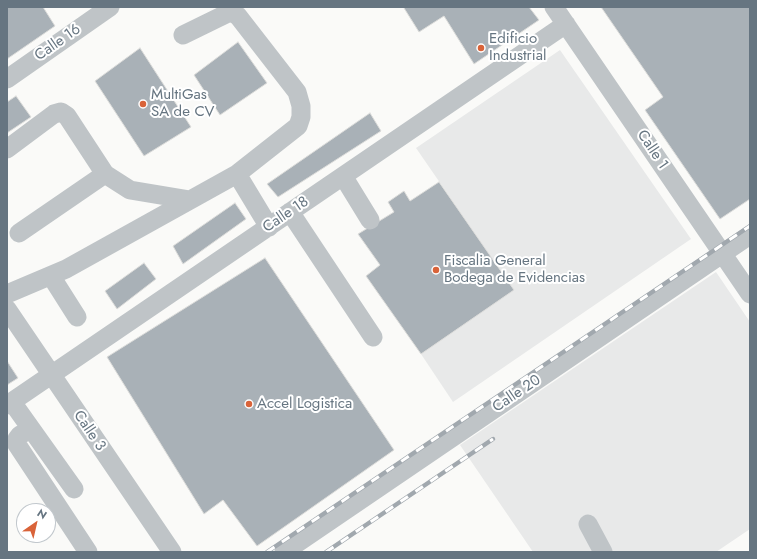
<!DOCTYPE html>
<html>
<head>
<meta charset="utf-8">
<style>
	body { margin:0 }
	#map { position:relative; width:757px; height:559px; overflow:hidden; background:#fafaf8; font-family:Jost,sans-serif }
	canvas { display:block }
	.frame { position:absolute; inset:0; border:8px solid #667581; pointer-events:none }
	.north { position:absolute; left:16px; top:503px; width:40px; height:40px; box-sizing:border-box; background:#fff; border:1px solid #c2c8cd; border-radius:50%; rotate:34deg; font-size:11px; font-weight:700; line-height:16px; text-align:center; color:#667581 }
	.north::after { content:''; display:block; margin:auto; width:14px; height:18px; background:#d96339; clip-path:polygon(50% 0,100% 100%,50% 72%,0 100%) }
</style>
</head>
<body>
<div id="map">
<canvas width="757" height="559"></canvas>
<div class="frame"></div>
<div class="north">N</div>
</div>
<script>
const context = document.querySelector('canvas').getContext('2d');
context.lineJoin = 'round';
function fillPath(path, color) { context.fillStyle = color; context.fill(path, 'evenodd'); }
const toPath = rows => new Path2D(rows.map(r => 'M' + r).join(''));
function stroke(path, color, width, dash) { context.strokeStyle = color; context.lineWidth = width; context.lineCap = dash ? 'butt' : 'round'; context.setLineDash(dash || []); context.stroke(path); }
function label(font, color, halo, rows, align = 'center') {
  context.font = font + ' Jost,sans-serif'; context.lineWidth = 4; context.setLineDash([]); context.textBaseline = 'middle'; context.strokeStyle = halo; context.fillStyle = color; for (const [text, x, y, turn = 0] of rows) {
    context.save(); context.translate(x, y); context.rotate((+turn || 0) * Math.PI / 180); context.textAlign = isNaN(turn) ? turn : align; if (halo) context.strokeText(text, 0, 0); context.fillText(text, 0, 0); context.restore();
  }
}
fillPath(toPath([
	[560,50,691,239,453,402,421,354,514,290,416,148],
	[716,272,750,322,750,529,716,552,533,552,460,445]
]), '#e8e9e9');
const building = toPath([
	[7,7,43,7,55,26,7,59,7,7],
	[405,7,529,7,539,20,474,64,444,16,419,32,404,8,405,7],
	[601,7,750,7,750,199,720,219,645,110,663,97,601,7],
	[238,42,267,83,220,115,194,75,238,42],
	[140,48,191,127,144,156,95,81,140,48],
	[16,96,31,117,7,133,7,102,16,96],
	[370,113,381,131,278,197,267,184,370,113],
	[439,182,514,290,421,354,366,276,380,265,358,234,394,212,388,202,404,191,410,201,439,182],
	[235,203,246,219,183,264,173,246,235,203],
	[265,258,394,450,257,546,223,500,204,514,107,357,265,258],
	[144,263,156,279,117,309,105,291,144,263],
	[7,361,18,378,7,385,7,361]
]);
fillPath(building, '#a9b1b7');
stroke(building, '#dcdcda', 1);
stroke(toPath([
	[554,7,750,294],
	[7,79,110,7],
	[7,149,54,114,61,112,67,116,105,174,130,190,190,200],
	[237,174,269,227],
	[343,176,370,220],
	[290,212,373,337],
	[19,233,105,174],
	[51,276,77,317],
	[7,294,66,269,237,174,298,126,301,117,301,106,297,92,238,16,231,12,228,13,183,35],
	[7,309,172,552],
	[12,402,74,489],
	[7,405,566,24],
	[31,429,20,435,17,439,16,443,88,552],
	[588,524,603,552],
	[284,552,750,235]
]), '#bfc4c7', 19);
const rail = toPath([
	[267,552,750,226],
	[326,552,493,439]
]);
stroke(rail, '#a1a8ae', 4.5);
stroke(rail, '#fff', 3, [9]);
for (const [x, y, r, color] of [
	[481,48,4,"#d96339"],
	[143,104,4,"#d96339"],
	[436,270,4,"#d96339"],
	[249,404,4,"#d96339"]
]) { const dot = new Path2D(); dot.arc(x, y, r, 0, 2 * Math.PI); context.fillStyle = color; context.fill(dot); stroke(dot, '#fff', 1.5); }
label('15px', '#667581', '#fff', [
	["Edificio",489,39],
	["Industrial",489,56],
	["MultiGas",151,95],
	["SA de CV",151,112],
	["Fiscalia General",444,261],
	["Bodega de Evidencias",444,278],
	["Accel Logistica",257,404]
], 'left');
label('15px', '#667581', '#fff', [
	["Calle 16",58,43,-35],
	["Calle 1",652,150,56],
	["Calle 18",286,215,-34],
	["Calle 20",517,394,-34],
	["Calle 3",89,431,56]
]);
</script>
</body>
</html>
